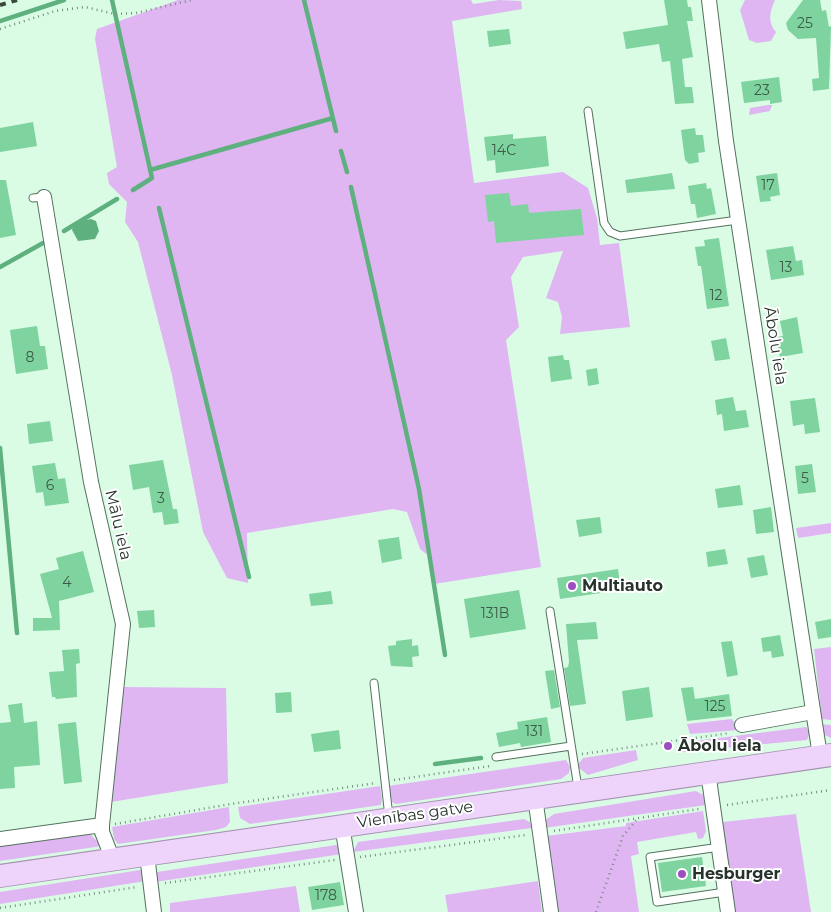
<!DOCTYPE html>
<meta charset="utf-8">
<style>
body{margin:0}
canvas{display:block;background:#dafce5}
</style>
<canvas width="831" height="912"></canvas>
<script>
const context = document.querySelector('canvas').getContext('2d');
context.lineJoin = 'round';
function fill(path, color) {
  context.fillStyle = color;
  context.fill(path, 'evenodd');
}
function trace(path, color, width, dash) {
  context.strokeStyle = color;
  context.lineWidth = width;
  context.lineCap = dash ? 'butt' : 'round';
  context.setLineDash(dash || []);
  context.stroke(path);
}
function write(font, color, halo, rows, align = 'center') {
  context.font = font + ' Montserrat,sans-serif';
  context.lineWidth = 4;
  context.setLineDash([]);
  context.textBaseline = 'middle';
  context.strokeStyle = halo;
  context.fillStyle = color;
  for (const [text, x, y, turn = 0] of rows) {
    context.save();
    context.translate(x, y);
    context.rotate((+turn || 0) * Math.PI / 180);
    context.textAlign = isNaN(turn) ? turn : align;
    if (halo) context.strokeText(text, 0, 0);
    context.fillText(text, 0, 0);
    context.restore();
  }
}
const green = new Path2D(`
 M178 0H471L473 4 499 0 521 1 522 9 452 21 474 183 563 172 588 188 597 218 600 245 619 243 630 327 560 334 562 317 558 302 546 298 563 251 523 257 511 277 519 327 506 340 541 567 434 584 429 556 420 549 407 512 393 509 247 533 248 583 227 578 203 532 172 375 138 242 125 222 127 202 109 184 107 173 117 167 95 39 97 29Z
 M745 0H775C770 11 767 22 776 32L771 41 757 43 749 40 740 10Z
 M768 105H772L770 111 749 115 750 108Z
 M831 523V533L798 538 796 528Z
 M831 647V720L822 719 814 649Z
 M122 687 226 688 228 783 111 802Z
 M732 719 739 730 690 734 687 724Z
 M821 724 831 725V738L823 734Z
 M806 727 810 732 807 740 681 752 679 743Z
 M636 750 638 760 588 775 579 768V763L583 758Z
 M566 760 570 767 569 773 561 779 396 804 392 802 388 786Z
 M380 786 382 798 381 805 250 824 240 818 238 807Z
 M696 791 703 795 706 805 544 828V821L554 814Z
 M229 807 230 822 226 827 216 830 118 844 114 839 112 827Z
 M703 811 706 831 703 838 698 839 696 832 637 842 639 854 631 856 639 912H556L546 836 626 826V823Z
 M796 814 811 912H734L723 822Z
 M524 819 530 822 532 828 353 852 358 842Z
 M89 833 102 846 0 861V846Z
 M336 845 340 847 342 854 155 882V874L157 872Z
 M140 870 144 872 146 881 0 904V892Z
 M538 881 542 912H448L445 895Z
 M296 886 300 912H170V903Z`);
const water = new Path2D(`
 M91 219 96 221 99 231 95 239 78 241 72 230 75 222Z`);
const stream = new Path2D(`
 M112 0 152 178 133 190
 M304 0 336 131
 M0 21 64 0
 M341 151 347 172
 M150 170 333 118
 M351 187 419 489 445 655
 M159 208 249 577
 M64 231 117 199
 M0 267 43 243
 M0 448 17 633
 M435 764 481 758`);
const building = new Path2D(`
 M664 0H687L688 7H691L693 21H687L693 57 682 59 685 87H692L694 103 675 104 670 61 662 62 659 44 626 49 623 32 668 25Z
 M803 0H820L822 11 826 10 829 27 831 26 829 89 813 91 812 79 819 78 816 38 798 39 788 30 786 23Z
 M509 29 511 44 489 47 487 31Z
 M779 77 782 102 770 104V100L744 103 741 82Z
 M33 122 37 146 0 152V128Z
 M695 128 696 135H703L705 152 698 153 699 162 689 164 685 160 681 130Z
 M513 134V139L546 136 549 166 496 173 495 160 487 161 484 137Z
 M672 173 675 189 627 193 625 180Z
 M777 173 780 195 770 197 771 201 760 202 756 176Z
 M0 180H6L16 235 0 238Z
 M706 183 707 189 711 188 716 214 697 218 695 204H691L688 186Z
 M509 193 511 206 528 204 529 213 581 209 584 235 496 243 494 221 488 222 485 195Z
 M719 238 729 306 707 309 701 266H698L695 247 705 246 704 240Z
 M793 246 796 261 802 260 804 275 771 280 766 250Z
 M797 317 803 353 780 357 776 337 783 336 780 321Z
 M37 326 40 346H45L48 369 16 374 10 330Z
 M726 338 730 359 715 361 711 341Z
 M563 355 564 360H569L572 379 551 382 548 357Z
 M597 368 599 384 588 386 586 370Z
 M733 397 736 411 746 410 749 427 724 431 722 414 717 415 715 400Z
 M815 398 820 432 805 434 804 424 793 426 790 401Z
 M50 421 53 441 29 444 27 424Z
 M163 460 173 509H177L179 523 164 525 162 512 153 513 149 487 133 490 129 465Z
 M55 463 58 479 65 478 69 503 45 506 43 492 36 493 32 466Z
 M812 464 816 492 798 494 795 466Z
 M740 485 743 505 718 508 715 489Z
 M771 507 774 532 756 534 753 510Z
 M600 517 602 533 579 537 576 520Z
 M399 537 402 559 382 563 378 540Z
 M725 549 728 564 708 567 706 552Z
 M83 551 94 592 59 601 60 630 33 631V618H52L40 574 59 569 56 558Z
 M764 555 768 575 751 578 747 558Z
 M618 569 621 590 560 599 557 578Z
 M519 590 526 629 470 638 464 599Z
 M331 591 333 604 311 606 309 594Z
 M154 610 155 627 139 628 137 611Z
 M831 619V637L818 639 815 622Z
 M596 622 598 639 577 640 586 704 570 706 564 668 568 667 569 662 566 624Z
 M780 635 784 656 772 658 771 651 763 652 761 638Z
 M412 639V646L418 645 419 656 412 657 413 667 391 666 388 646 396 645V641Z
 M732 641 738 675 727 677 721 642Z
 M79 649 80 663 76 664 77 697 56 699 55 697H52L49 672 64 671 62 650Z
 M554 670 560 707 551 709 545 671Z
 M649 687 653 717 626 721 622 691Z
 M693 687 695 699 729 694 732 716 687 721 681 688Z
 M291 692 292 712 276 713 275 693Z
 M22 703 24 723 37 721 40 765 14 767 15 788 0 789V723L11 722 8 705Z
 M547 717 551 742 521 747 520 743 499 747 496 733 518 729 517 722Z
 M76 722 82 782 64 784 58 724Z
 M339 730 341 749 314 752 311 734Z
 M702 857 706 886 662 892 658 863Z
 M340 882 344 905 312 910 308 887Z`);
const path = new Path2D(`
 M0 29 55 11 85 7 115 14 136 13 192 0
 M582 754 730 733
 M394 780 490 766
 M727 805 831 790
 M115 824 231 804 376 783
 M554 831 699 809
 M360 857 526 835
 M165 883 335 860
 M0 908 137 887
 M596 912 623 836 638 818`);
const service = new Path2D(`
 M588 111 604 223 610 232 620 236 738 220
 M33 198 44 197
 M550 611 578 788
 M374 683 389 817
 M496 757 571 746
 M720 847 650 857 657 902 725 892`);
const minor = new Path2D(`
 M709 0 726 141 820 756
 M44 197 91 482 123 624 102 825V832L113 860
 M742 725 813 712
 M708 772 728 912
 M535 797 551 912
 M342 825 356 912
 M0 839 102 825
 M147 855 154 912`);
const trunk = new Path2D(`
 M0 876 831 755`);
const rail = new Path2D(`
 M0 5 17 0`);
const markers = [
 [572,586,5,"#9d4ebf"],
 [668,746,5,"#9d4ebf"],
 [682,874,5,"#9d4ebf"]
];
const numberNames = [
 ["25",805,24],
 ["23",762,91],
 ["14C",504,151],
 ["17",768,186],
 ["13",786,268],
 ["12",716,296],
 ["8",30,358],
 ["5",805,479],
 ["6",50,486],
 ["3",161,499],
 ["4",67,583],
 ["131B",495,614],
 ["125",715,707],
 ["131",534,732],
 ["178",326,896]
];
const streetNames = [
 ["Ābolu iela",775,346,81],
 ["Mālu iela",118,525,77],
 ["Vienības gatve",415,815,-8]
];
const poiNames = [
 ["Multiauto",582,586],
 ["Ābolu iela",678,746],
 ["Hesburger",692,874]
];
fill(green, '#dfb6f2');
fill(water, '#5eb17f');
trace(stream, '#5eb17f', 4.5);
fill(building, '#7fd39f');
trace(service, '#54725e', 9);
trace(minor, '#54725e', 16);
trace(trunk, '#a594b2', 24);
trace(path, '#778e7f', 2.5, [1, 4]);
trace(service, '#fff', 7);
trace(minor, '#fff', 14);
trace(trunk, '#eed4fb', 22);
trace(rail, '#38483e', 4, [6, 6]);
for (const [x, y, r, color] of markers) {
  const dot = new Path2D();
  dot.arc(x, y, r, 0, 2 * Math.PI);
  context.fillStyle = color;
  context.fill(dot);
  trace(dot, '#fff', 2);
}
write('14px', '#3c5b48', null, numberNames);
write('16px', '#26332b', '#fff', streetNames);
write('bold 16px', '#26332b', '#fff', poiNames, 'left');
</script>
